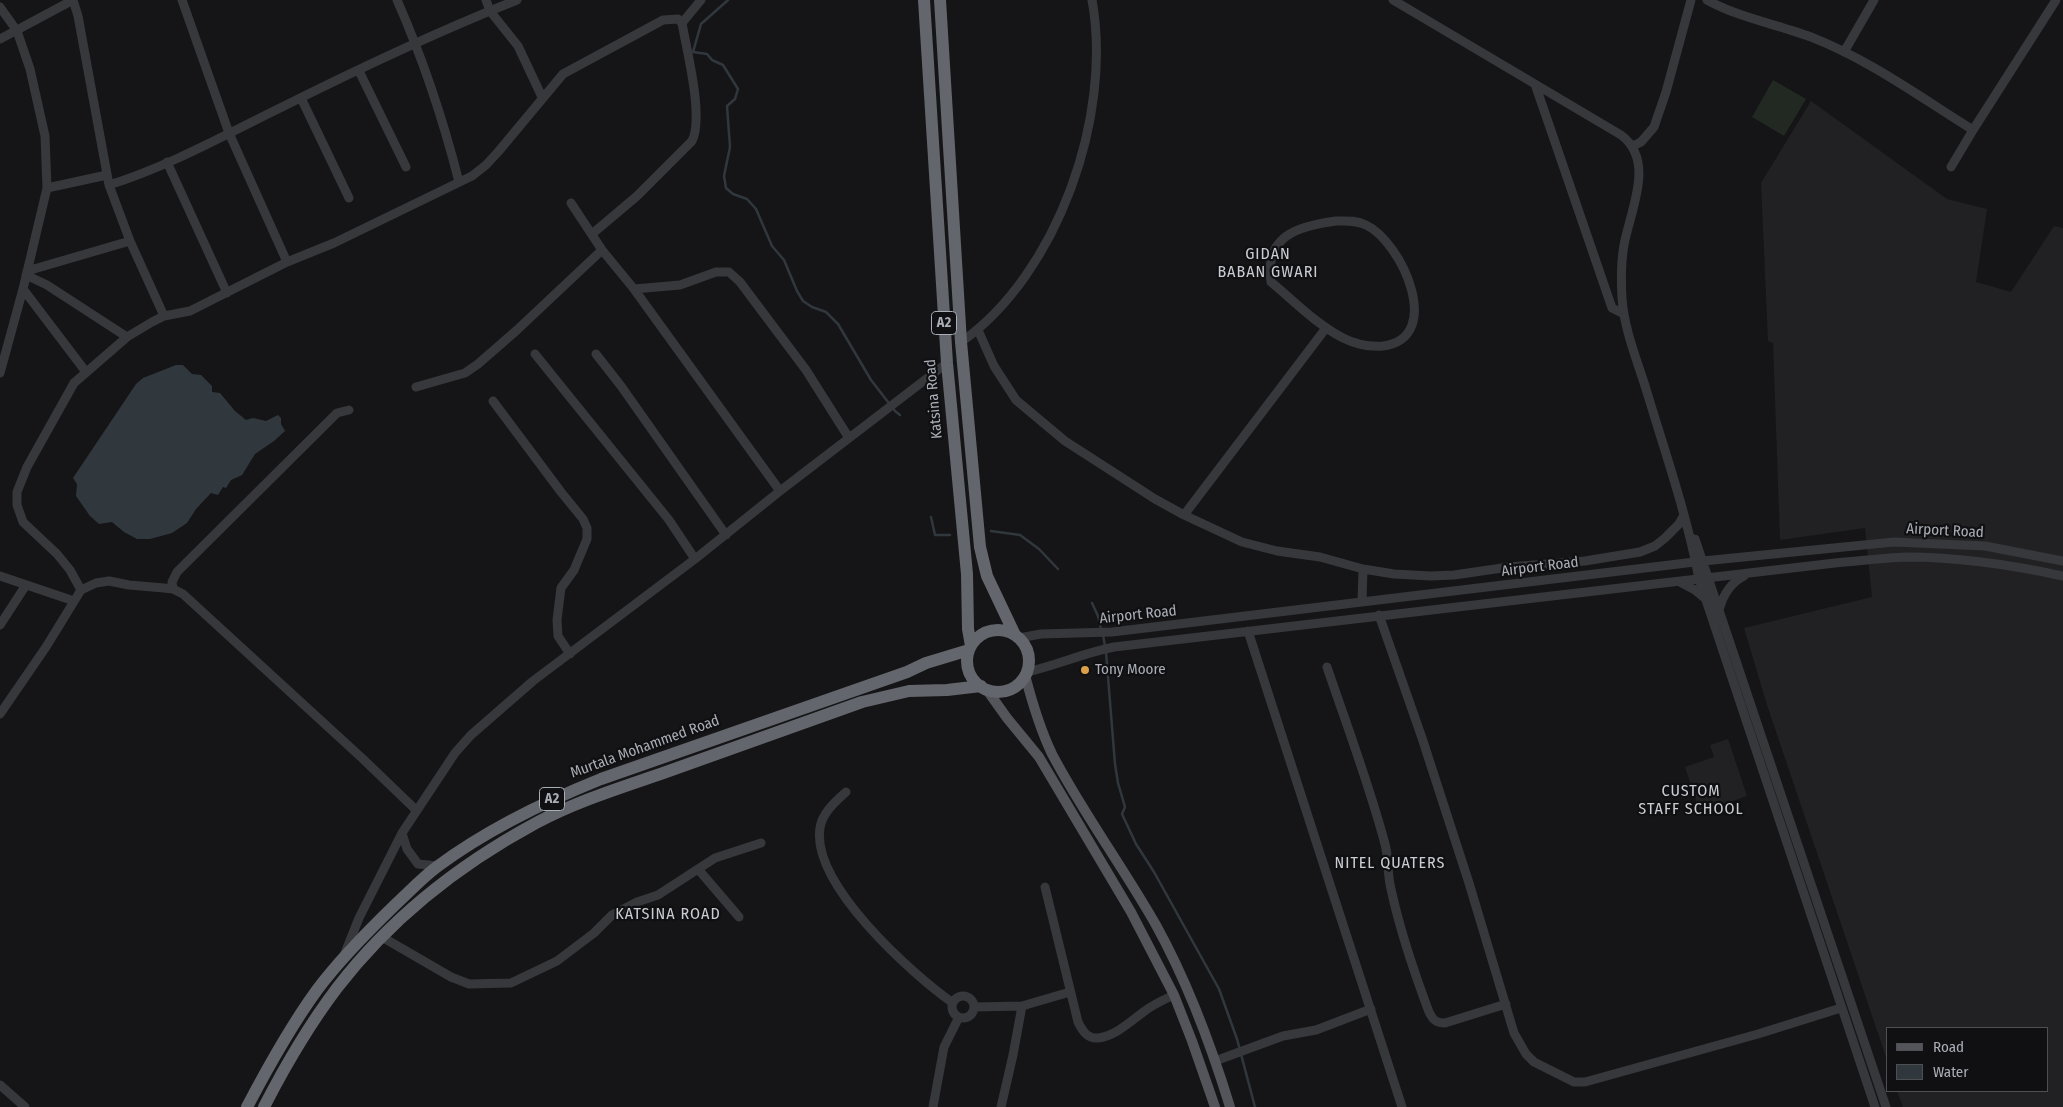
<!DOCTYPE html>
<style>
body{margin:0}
#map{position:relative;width:2063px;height:1107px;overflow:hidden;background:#151517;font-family:"Fira Sans Condensed",sans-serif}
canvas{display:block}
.legend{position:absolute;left:1886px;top:1027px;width:162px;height:65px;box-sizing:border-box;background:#101012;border:1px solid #4d4f53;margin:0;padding:6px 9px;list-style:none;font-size:15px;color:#a9adb5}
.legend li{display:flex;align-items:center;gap:10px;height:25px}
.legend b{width:25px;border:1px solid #4d4f53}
</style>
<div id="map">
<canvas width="2063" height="1107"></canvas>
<ul class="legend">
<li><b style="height:6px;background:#53555a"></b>Road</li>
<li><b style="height:14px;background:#30383e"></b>Water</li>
</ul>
</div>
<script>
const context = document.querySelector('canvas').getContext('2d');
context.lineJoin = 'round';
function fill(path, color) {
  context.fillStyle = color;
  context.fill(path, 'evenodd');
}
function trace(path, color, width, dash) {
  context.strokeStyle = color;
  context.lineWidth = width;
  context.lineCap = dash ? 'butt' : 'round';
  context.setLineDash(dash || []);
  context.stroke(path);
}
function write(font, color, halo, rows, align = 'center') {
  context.font = font + ' "Fira Sans Condensed",sans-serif';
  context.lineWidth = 4.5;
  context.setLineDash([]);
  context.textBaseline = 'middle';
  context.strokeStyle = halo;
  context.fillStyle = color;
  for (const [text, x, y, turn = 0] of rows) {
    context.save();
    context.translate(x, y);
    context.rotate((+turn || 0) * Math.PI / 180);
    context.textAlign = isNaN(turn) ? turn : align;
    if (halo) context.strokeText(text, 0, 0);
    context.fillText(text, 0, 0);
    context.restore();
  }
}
const built = new Path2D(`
 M1811 101 1947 199 1987 209 1976 282 2011 292 2054 226 2063 228V1107H1903L1897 1091H2047V1028H1887V1060L1767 705 1744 628 1872 597 1865 528 1780 540 1773 343 1768 341 1761 183Z
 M1728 739 1747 796 1700 812 1685 767 1714 757 1710 745Z`);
const green = new Path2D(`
 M1773 80 1806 99 1784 136 1752 117Z`);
const water = new Path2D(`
 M176 365H183L192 374 201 375 212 386V392L220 393 235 411 246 420 253 418 266 421 278 415 281 418V424L285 431 274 441 255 454 242 475 231 480 226 488 223 487 218 495 211 493 196 509 187 523 172 533 150 539H137L124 532 112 522 99 524 90 516 76 496 77 484 73 478 136 384 143 378Z`);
const stream = new Path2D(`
 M728 0 701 24 693 52 707 54 712 60 723 65 738 89 735 99 727 106 730 147 724 176 726 188 733 194 747 199 756 209 772 246 784 260 797 291 803 301 812 307 826 312 838 324 871 380 895 411 900 415
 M931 517 935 535H950
 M991 531 1020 535 1039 549 1058 569
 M1092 603 1098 616 1101 629
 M1103 635 1105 646
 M1106 652 1115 764 1118 783 1125 807 1122 814 1136 844 1154 872 1219 989 1237 1039 1255 1107`);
const minor = new Path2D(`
 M182 0 229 133 287 262
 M397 0C423 59 443 119 459 182
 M486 0 490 11 518 46 542 97
 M1393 0 1621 135C1656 161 1630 211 1624 245 1621 262 1621 281 1622 298 1624 329 1637 360 1646 389 1665 452 1687 515 1699 579L1875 1107
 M1707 0C1737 17 1779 25 1811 37 1870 60 1920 97 1973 130
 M0 7 17 31 30 69 45 136 47 188 23 289 0 373
 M682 23 701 0
 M0 39 73 0 78 16 109 185 130 241 164 316
 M1844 52 1874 0
 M359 71 406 167
 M1535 84 1612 308 1624 314
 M301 98 349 198
 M1633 146 1641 142 1654 127 1666 92 1691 0
 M167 162 227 293
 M1951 167 1973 130 2056 0
 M109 185C167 167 223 136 278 109 356 70 436 32 517 0
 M47 188 107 175
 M571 203 602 250 634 289 780 491
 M1336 221C1346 221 1356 220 1366 225 1402 242 1445 338 1383 346 1369 347 1355 344 1343 338 1316 324 1294 301 1271 282 1264 235 1299 226 1336 221Z
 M27 271 130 241
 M26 275 47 285 127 337
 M23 289 86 372
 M634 289 680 285 716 272H729L740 282 806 370 849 438
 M978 330 994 366 1016 400 1065 441 1155 499 1184 515 1242 542 1277 551 1320 557 1363 569 1394 574 1431 576 1454 575 1509 567 1585 561 1640 552 1655 546 1665 538 1679 524 1684 515
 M961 342C1058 274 1113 115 1092 0
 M535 354 669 520 695 559
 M596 354 621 386 726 535
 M416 387 465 373 478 364 517 330 602 250
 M493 401 561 492 583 519 587 528V539L574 570 561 588 557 620 558 636 570 654
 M1184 515 1326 328
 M1695 539 1886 1107
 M0 576 74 601
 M1680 582 1695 590 1707 600
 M173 589 172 582 177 572 337 413 349 410
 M81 590 70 570 57 554 23 522 17 505V492L27 467 74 383 127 337 152 322 164 316 190 311 287 262 334 243 472 176 486 165 498 152 563 74 663 20 678 19 682 23C687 52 704 117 692 141L637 196 592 234
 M1362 602 1363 569
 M1719 610C1723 595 1730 583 1744 576
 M1379 615 1422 738 1469 883 1514 1033 1526 1054 1534 1062 1574 1082H1585L1758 1034 1841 1008
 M0 625 26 585
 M1248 631 1402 1107
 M1019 638 1041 634 1112 632 1703 561 1894 542 1985 546 2063 561
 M1327 667C1347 726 1369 784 1385 844 1389 859 1387 874 1391 889 1400 931 1414 972 1429 1012 1433 1020 1436 1023 1445 1023L1506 1004
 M1027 672C1057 665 1084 653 1114 647L1835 563C1859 561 1883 558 1907 557 1960 557 2012 565 2063 576
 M0 714 46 647 81 590 96 583 109 581 129 585 164 588 173 589 183 594 363 759 416 810
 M846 792C835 802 822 813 820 828 811 884 912 974 953 1003
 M402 833 407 849 418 864 438 866
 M698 869 739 917
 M1045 887 1078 1022C1082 1030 1087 1039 1098 1038 1117 1036 1134 1018 1149 1008 1157 1003 1165 999 1174 995
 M382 937 451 977 469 984 511 983 557 961 594 933 612 915 637 902 658 895 715 858 761 843
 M345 953 359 918 402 833 455 753 471 735 533 681 695 559 780 491 947 363
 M952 1007a11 11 0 1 1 22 0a11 11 0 1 1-22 0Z
 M974 1007 1022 1006 1070 992
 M1215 1061 1283 1036 1316 1030 1371 1009
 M0 1085 25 1107
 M933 1107 944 1047 959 1017
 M1001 1107 1013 1055 1022 1006`);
const major = new Path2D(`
 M1025 675C1032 702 1040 729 1052 754 1083 813 1123 867 1156 925 1188 983 1211 1045 1230 1107
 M987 690 1007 718 1039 757 1131 912 1174 995 1192 1041 1215 1107`);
const highway = new Path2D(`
 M924 0 947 363 967 574 968 629 971 646
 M940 0 961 342 980 547 987 576 1015 635
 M967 661a31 31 0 1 1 62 0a31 31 0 1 1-62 0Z
 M247 1107C268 1067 290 1027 317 990 340 959 368 931 396 904 410 891 423 877 438 866 488 829 544 802 601 779L907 672 926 663 969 650
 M264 1107C285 1066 309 1025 337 988 390 919 460 864 536 823 577 801 623 787 666 772 732 748 797 725 862 702L909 691 947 690 981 686`);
const markers = [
 [1085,670,5,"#dca148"]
];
const shields = [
 [944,323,25],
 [552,799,25]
];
const shieldNames = [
 ["A2",944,323],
 ["A2",552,799]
];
const streetNames = [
 ["Katsina Road",934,399,-95],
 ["Airport Road",1945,531,3],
 ["Airport Road",1540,567,-7],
 ["Airport Road",1138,615,-6],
 ["Murtala Mohammed Road",645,747,-20]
];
const poiNames = [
 ["Tony Moore",1095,670]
];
const neighbourhoodNames = [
 ["GIDAN",1268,255],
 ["BABAN GWARI",1268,273],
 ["CUSTOM",1691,792],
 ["STAFF SCHOOL",1691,810],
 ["NITEL QUATERS",1390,864],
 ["KATSINA ROAD",668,915]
];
fill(built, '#212124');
fill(green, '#222822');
fill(water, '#30383e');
trace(stream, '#30383e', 2.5);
trace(minor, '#37383b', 9);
trace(major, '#53555a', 10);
trace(highway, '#63666c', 12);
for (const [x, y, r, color] of markers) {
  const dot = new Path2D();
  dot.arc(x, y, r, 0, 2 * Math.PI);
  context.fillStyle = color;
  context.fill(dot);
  trace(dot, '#101012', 2);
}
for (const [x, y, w] of shields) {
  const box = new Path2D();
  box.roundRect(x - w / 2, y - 11.5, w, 23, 4);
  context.fillStyle = '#101012';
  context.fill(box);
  trace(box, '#a9adb5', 1);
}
write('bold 14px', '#a9adb5', null, shieldNames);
write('15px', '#a9adb5', '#101012', streetNames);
write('15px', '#a9adb5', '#101012', poiNames, 'left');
context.letterSpacing = '1px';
write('16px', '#c9ccd2', '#101012', neighbourhoodNames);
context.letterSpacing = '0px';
</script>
